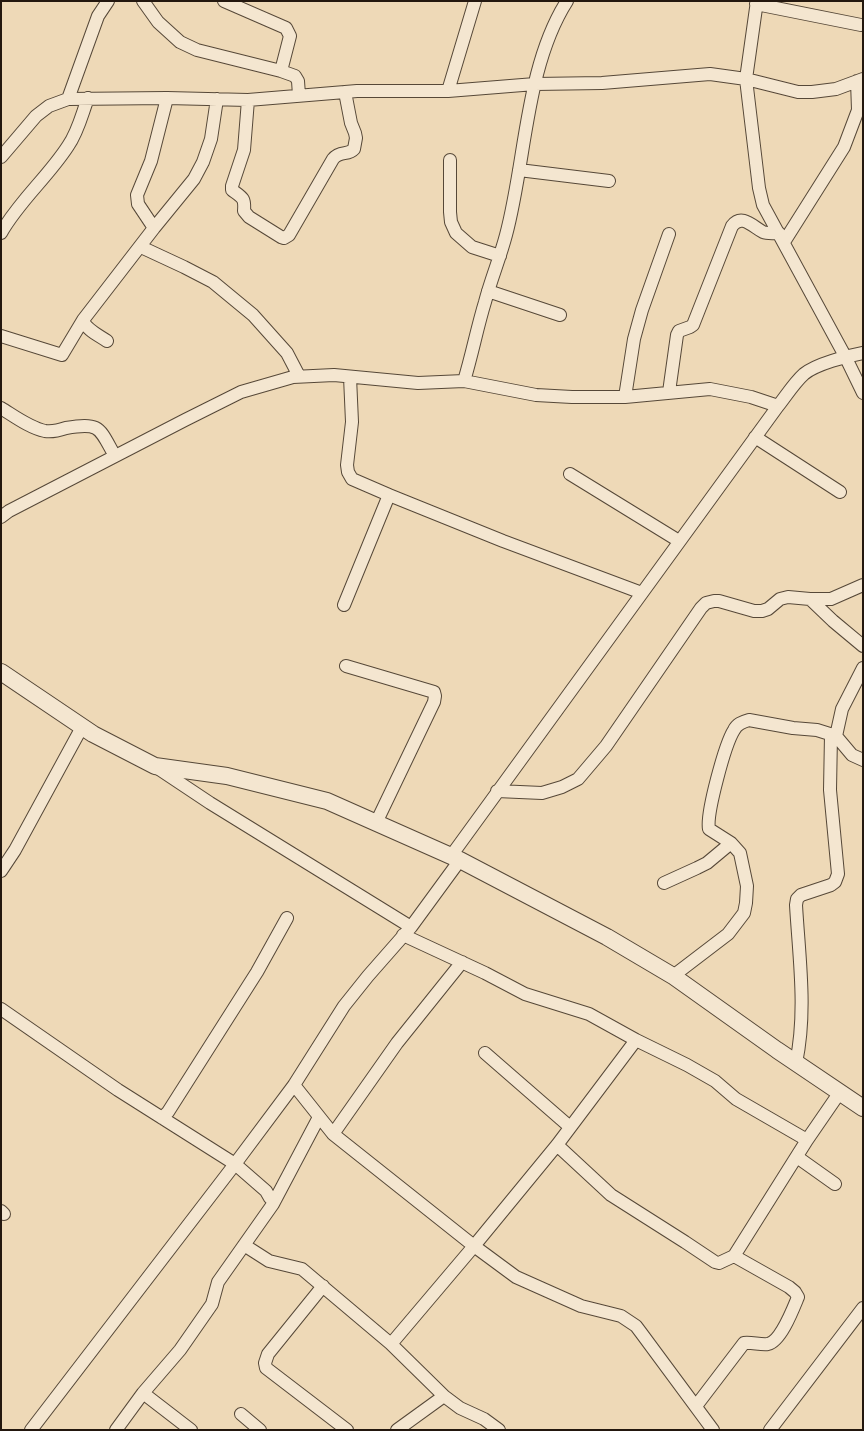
<!DOCTYPE html>
<style>
body{margin:0}
#map{position:relative;width:864px;height:1431px;overflow:hidden;background:#eed9b7;font-family:"IM FELL English",serif}
canvas{display:block}
.frame{position:absolute;inset:0;border:2px solid #23170e;pointer-events:none}
</style>
<div id="map">
<canvas width="864" height="1431"></canvas>
<div class="frame"></div>
</div>
<script>
const context = document.querySelector('canvas').getContext('2d');
context.lineJoin = 'round';
function trace(path, color, width, dash) {
  context.strokeStyle = color;
  context.lineWidth = width;
  context.lineCap = dash ? 'butt' : 'round';
  context.setLineDash(dash || []);
  context.stroke(path);
}
const minor = new Path2D(`
 M143 1 158 22 180 42 197 50 281 71 295 76 298 81 299 95
 M224 1 286 28 290 36 281 71
 M757 1 746 79 759 188 763 205 845 356 863 393
 M756 4 861 25
 M448 91 475 1
 M68 99 98 16 108 1
 M248 100 244 150 232 186V190C243 198 245 198 244 211L249 217 281 237 284 238 289 235 333 159C340 150 348 156 354 149L356 138 355 133 351 123 345 92
 M1 157 36 116 49 106 68 99 167 98 248 100 357 91H448L535 84 602 83 710 74 746 79 798 92H812L836 89 863 79
 M450 160V212L451 222 456 233 472 247 500 256
 M519 170 609 181
 M154 228 138 204 137 195 151 161 167 98
 M1 233C19 201 48 177 68 146 78 132 82 114 88 98
 M784 242 844 147 858 110 857 81
 M141 247 184 267 213 282 253 315 287 353 299 376
 M488 291 560 315
 M1 336 62 355 83 320
 M107 341C100 336 85 329 83 320L154 228 194 179 203 162 211 139 217 99
 M350 377 352 422 347 465 348 472 352 479 389 495
 M464 381C472 355 477 328 485 302 491 279 500 258 506 235 526 161 525 67 567 1
 M669 392 677 335 679 331 690 327 693 325 732 226C742 213 753 227 763 232 768 234 774 233 779 233
 M625 397 634 339 642 310 669 234
 M1 408C14 416 30 428 45 431 52 432 60 430 66 428 101 422 99 428 115 456
 M755 437 840 492
 M570 474 679 541
 M1 517 9 511 185 420 241 392 293 377 334 375 418 383 464 381 536 395 572 397H625L710 389 751 397 778 406
 M810 599 833 621 863 646
 M344 605 389 495 503 541 642 593
 M346 666 434 692 435 696 434 702 376 823
 M836 736 842 709 863 668
 M156 767 210 803 411 927
 M497 791 542 793 562 787 578 779 606 746 701 608 706 603 714 601H719L754 611H762L768 609 780 599 788 597 810 599H831L863 585
 M451 856 778 406C786 396 794 383 804 374 816 364 847 356 863 353
 M1 871 15 850 82 727
 M664 883 697 868 707 863 731 843
 M403 935 485 973 525 994 589 1014 636 1040 687 1065 715 1081 736 1099 807 1140
 M673 976 728 934 744 913 746 903 747 886 740 853 731 843 709 829C706 814 725 744 734 730 737 724 742 722 749 720L793 728 817 730 836 736 852 755 863 760
 M1 1009 118 1090 235 1164 266 1191 270 1198
 M485 1053 570 1127
 M796 1063C807 1011 799 957 796 905L797 899 801 895 831 885 835 882 838 874 830 790 831 735
 M294 1085 333 1134 474 1246 557 1145 636 1040
 M162 1118 168 1112 257 972 287 918
 M333 1134 397 1043 462 962
 M557 1145 611 1195 685 1242 715 1262 719 1263 734 1256 807 1140 840 1092
 M797 1157 835 1184
 M1 1211 4 1214
 M244 1245 269 1261 302 1269 391 1344
 M323 1286 268 1354 265 1363 266 1368 347 1430
 M143 1393 191 1430
 M444 1396 391 1344 474 1246 516 1277 581 1306 621 1316 636 1326 642 1334 713 1430
 M696 1406 744 1343C751 1342 761 1345 768 1344 781 1341 793 1309 798 1297L795 1292 789 1287 734 1256
 M241 1414 260 1430
 M31 1430 235 1164 294 1085 344 1006 368 976 411 927 460 860
 M116 1430 143 1393 180 1350 212 1304 218 1282 273 1204 319 1117
 M397 1430 444 1396 460 1408 484 1419 499 1430
 M770 1430 863 1308`);
const tertiary = new Path2D(`
 M1 672 93 734 155 766 227 776 327 801 460 860 607 937 673 976 777 1050 863 1108`);
trace(minor, '#564838', 14);
trace(tertiary, '#564838', 18);
trace(minor, '#f4e6d0', 12);
trace(tertiary, '#f4e6d0', 16);
</script>
